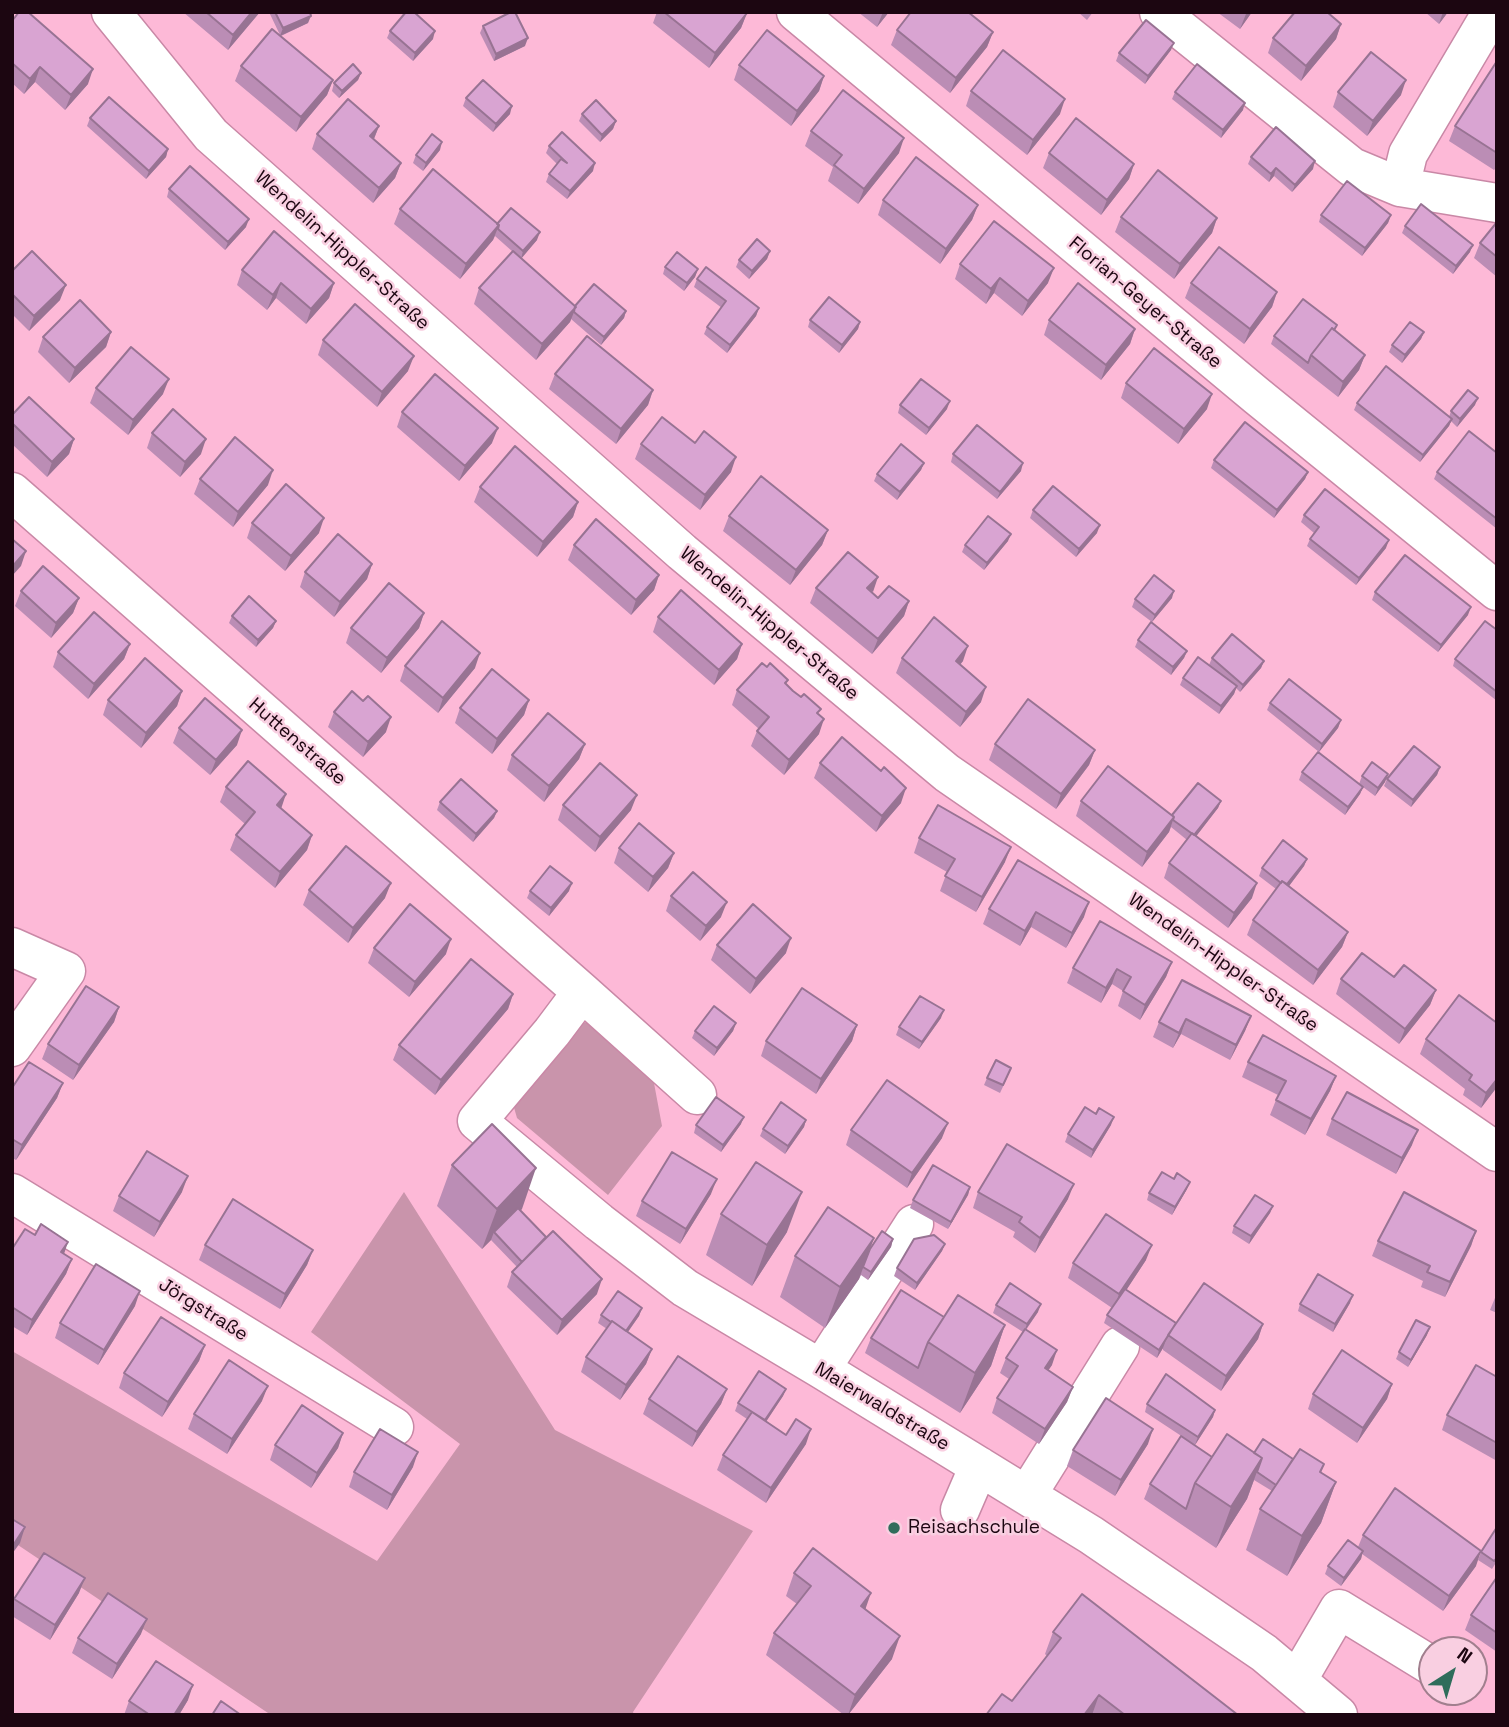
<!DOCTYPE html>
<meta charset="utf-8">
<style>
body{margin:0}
#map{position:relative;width:1509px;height:1727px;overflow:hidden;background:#fdb9d7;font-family:"Space Grotesk",sans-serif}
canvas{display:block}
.frame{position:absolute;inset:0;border:14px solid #1c0611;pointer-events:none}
.north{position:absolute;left:1418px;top:1636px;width:70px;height:70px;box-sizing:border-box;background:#f9cfe1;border:2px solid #a17f8e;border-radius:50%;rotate:37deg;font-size:19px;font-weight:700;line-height:28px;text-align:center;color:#1c0611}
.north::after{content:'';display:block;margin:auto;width:24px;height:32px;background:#2f6d5b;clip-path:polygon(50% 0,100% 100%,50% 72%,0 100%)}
</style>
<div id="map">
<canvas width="1509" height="1727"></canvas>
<div class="frame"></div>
<div class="north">N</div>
</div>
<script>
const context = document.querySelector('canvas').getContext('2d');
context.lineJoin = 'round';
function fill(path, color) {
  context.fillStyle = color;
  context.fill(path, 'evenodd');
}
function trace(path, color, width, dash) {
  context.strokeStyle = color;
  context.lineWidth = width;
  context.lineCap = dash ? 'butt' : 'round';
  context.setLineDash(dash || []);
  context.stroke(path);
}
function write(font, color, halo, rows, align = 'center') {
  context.font = font + ' "Space Grotesk",sans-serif';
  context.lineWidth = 5;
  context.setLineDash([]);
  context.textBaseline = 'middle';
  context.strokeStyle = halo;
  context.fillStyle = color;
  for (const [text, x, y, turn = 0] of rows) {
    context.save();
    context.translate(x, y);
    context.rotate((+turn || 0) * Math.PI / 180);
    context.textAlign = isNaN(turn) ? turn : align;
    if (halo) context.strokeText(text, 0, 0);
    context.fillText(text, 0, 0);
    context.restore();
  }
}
const green = new Path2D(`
 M579 1022 605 1025 651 1067 662 1126 608 1195 517 1118 513 1104Z
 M404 1192 555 1430 753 1531 633 1712 634 1715H271L12 1541V1351L377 1561 460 1444 311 1332Z`);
const minor = new Path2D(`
 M111 12 211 135 682 552 947 773 1497 1152
 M796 12 1257 396 1497 591
 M1159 12 1352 167 1400 187 1497 203
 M1400 187 1408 154 1492 12
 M12 492 582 992 697 1095
 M12 947 66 971 12 1047
 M582 992 552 1032 477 1121 599 1222 685 1288 821 1369 1091 1535 1264 1653 1338 1715
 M12 1193 394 1427
 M821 1369 914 1224
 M1027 1495 1120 1346
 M960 1510 979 1466
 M1298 1679 1339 1609 1432 1666`);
const wall = new Path2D(`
 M183 12H260L228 50Z
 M269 12H310L308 23 281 36 333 80 327 95 296 132 235 81 241 66 280 35Z
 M657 12H746L747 13 741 28 709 68 653 23Z
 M858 12H889L877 27Z
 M1078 12H1093L1087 20Z
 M1217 12H1252L1240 29Z
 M1425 12H1448L1439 24Z
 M12 21 88 84 65 110 35 82 24 94 12 83Z
 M1341 24 1336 39 1301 81 1268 53 1273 38Z
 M483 26 525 46 494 61 480 33Z
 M897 30 993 32 987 47 950 93 891 45Z
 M390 31 433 39 413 61 387 38Z
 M1171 50 1145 84 1116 61 1119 53Z
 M1497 61V167L1494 170 1449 141 1455 126Z
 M739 65 824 76 819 91 791 126 734 80Z
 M361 73 358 80 339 98 332 91 334 83Z
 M971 91 1060 114 1027 155 966 106Z
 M1175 92 1243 110 1221 138 1172 99Z
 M1338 92 1401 95 1367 136 1333 107Z
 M466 98 510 114 493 132 463 106Z
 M582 114 616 121 613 129 600 142 579 121Z
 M90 118 168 149 166 157 146 179 87 126Z
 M379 126 374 139 401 163 395 178 373 203 312 149 317 134Z
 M811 131 899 153 858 204 828 181 833 167 805 146Z
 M549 146 593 171 567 199 546 182 549 174 557 164 546 153Z
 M440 150 423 171 413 163 416 155Z
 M1049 153 1134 164 1129 179 1101 215 1043 168Z
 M1251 157 1313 169 1292 192 1274 176 1269 182 1248 164Z
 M169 189 246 227 225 250 167 197Z
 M883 200 978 205 972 220 940 264 878 215Z
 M400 209 497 224 537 240 521 258 575 306 626 311 624 318 601 345 571 319 570 322 536 360 474 304 479 288 513 252 495 236 493 240 460 279 394 224Z
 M1321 215H1391L1388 223 1362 256 1319 222Z
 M1121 217 1217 218 1212 233 1174 279 1115 232Z
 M1497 222V277L1474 258 1480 243Z
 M1405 226 1470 252 1453 274 1402 233Z
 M770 251 767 259 749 279 736 267 739 260Z
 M960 264 1048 283 1022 316 994 293 986 304 955 279Z
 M665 267 698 269 695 277 684 291 663 274Z
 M242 270 334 283 329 298 306 324 276 298 267 310 237 285Z
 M12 271 60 300 29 331 12 314Z
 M697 279 759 308 756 316 727 353 704 334 707 327 722 308 694 287Z
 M1191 283 1277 292 1272 307 1244 344 1185 298Z
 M810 320 860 322 858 329 839 353 808 327Z
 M1049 320 1135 329 1130 344 1101 380 1044 335Z
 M1337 325 1335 331 1365 355 1359 370 1338 397 1271 344 1274 336Z
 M111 332 106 347 69 383 38 352 43 337Z
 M1424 332 1421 339 1402 363 1389 352 1392 345Z
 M323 340 408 371 377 407 318 355Z
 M555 374 653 390 648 405 616 444 549 389Z
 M1126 383 1207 409 1178 444 1121 398Z
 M96 388 163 394 128 435 90 403Z
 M1357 403 1449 417 1451 411 1475 405 1457 427 1451 421 1449 426 1420 462 1354 410Z
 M900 405 947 409 926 435 898 413Z
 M402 412 492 443 459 481 397 427Z
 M12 415 74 439 69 454 47 477 12 444Z
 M152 433 201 454 180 477 147 448Z
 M641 444 731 472 700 510 635 459Z
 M1497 453V529L1434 479 1437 472Z
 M953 454 1021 471 997 499 951 462Z
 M1214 460 1308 472 1305 479 1274 518 1211 468Z
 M924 463 921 470 897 500 874 481 877 474Z
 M200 479 268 485 233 527 194 494Z
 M480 487 578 502 573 517 537 557 474 502Z
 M1033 510 1097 533 1076 557 1030 518Z
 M1304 515 1386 548 1356 585 1307 546 1310 539 1314 533 1301 522Z
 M729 516 828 530 822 545 790 585 723 531Z
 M252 523 319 533 285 571 247 538Z
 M1008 541 984 570 962 552 965 545Z
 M574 545 659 575 654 590 631 615 568 560Z
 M372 564 367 579 334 617 300 587 305 572Z
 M816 588 872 593 878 598 909 601 904 616 872 654 810 603Z
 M21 591 79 598 73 613 51 638 15 606Z
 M1375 592 1468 615 1438 652 1372 600Z
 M1172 598 1152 622 1132 607 1135 599Z
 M424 613 419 628 381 673 346 643 351 628Z
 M232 616 276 621 273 628 256 647 229 623Z
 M658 617 742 644 737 659 714 685 653 632Z
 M1497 630V701L1453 666 1455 659Z
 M1138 640 1187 651 1184 658 1171 675 1135 647Z
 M130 644 124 659 88 699 53 667 58 652Z
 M902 658 963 661 960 665 981 702 960 727 896 673Z
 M1212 658 1264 661 1261 668 1240 692 1236 688 1234 694 1219 714 1180 685 1183 678 1209 665Z
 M405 666 475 668 438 713 400 681Z
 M788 680 786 685 819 715V734L784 775 751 746 757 731 759 729 732 705 737 690Z
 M182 691 177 706 141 748 103 715 108 700Z
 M529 700 524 715 492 754 455 723 460 708Z
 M1270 703 1341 720 1338 728 1319 752 1267 710Z
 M334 712 386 732 363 757 328 727Z
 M179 728 237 745 210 775 173 743Z
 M585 744 579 759 544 802 507 770 512 755Z
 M995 744 1095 750 1089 765 1056 809 989 760Z
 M820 763 901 803 876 832 814 778Z
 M1440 767 1437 775 1411 807 1384 786 1387 779Z
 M1302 772 1359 784 1362 776 1388 774 1385 782 1375 796 1363 787 1360 794 1345 815 1299 780Z
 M226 787 281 808 312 835 307 850 275 888 230 850 236 835 245 824 220 802Z
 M1081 801 1172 815 1221 801 1218 808 1196 836 1252 898 1228 928 1164 878 1169 863 1187 840 1171 827 1169 832 1142 867 1076 816Z
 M440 802 497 811 494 818 473 842 437 810Z
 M563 805 631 810 595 852 558 820Z
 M919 838 1005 862 976 912 940 891 947 872 914 853Z
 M619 848 674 853 668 868 648 892 614 863Z
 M1307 859 1304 866 1289 886 1348 932 1342 947 1313 985 1247 935 1253 920 1276 889 1259 876 1262 868Z
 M1018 860 1084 917 1066 948 1031 927 1020 946 983 924 989 909Z
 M309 890 385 898 348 943 303 905Z
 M530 891H569L549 916 527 898Z
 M671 896 721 917 700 941 666 911Z
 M717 945 786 953 750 994 711 960Z
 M374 948 446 954 409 997 368 963Z
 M1172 962 1166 977 1140 1020 1118 1006 1123 991 1112 984 1101 1003 1067 983 1073 968Z
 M1394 977 1436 990 1430 1005 1399 1044 1336 994 1341 979Z
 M1182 980 1251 1016 1245 1031 1230 1060 1181 1034 1173 1048 1153 1037 1159 1022Z
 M513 994 508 1009 435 1095 393 1060 399 1045Z
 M119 1007 114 1022 73 1080 42 1059 48 1044Z
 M941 1018 919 1049 896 1035 899 1027Z
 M736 1023 733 1031 714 1056 692 1038 695 1031Z
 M1497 1023V1087L1481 1108 1463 1095 1465 1089 1420 1054 1426 1039Z
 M857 1025 852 1041 816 1094 761 1056 766 1041Z
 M1248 1062 1336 1076 1330 1091 1305 1135 1270 1115 1278 1095 1242 1077Z
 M1008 1076 1000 1093 984 1085 987 1078Z
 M63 1083 57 1098 16 1160 12 1158V1088Z
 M1096 1114 1111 1125 1091 1158 1065 1142 1068 1134Z
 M1332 1119 1412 1145 1396 1174 1326 1135Z
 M806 1120 804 1127 785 1154 760 1136 763 1129Z
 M741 1124 721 1152 694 1133 696 1125Z
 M851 1130 942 1138 907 1188 846 1145Z
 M452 1165 522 1209 520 1210 597 1294 557 1335 507 1287 512 1272 517 1267 491 1240 482 1249 437 1206Z
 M970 1187 968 1195 948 1229 910 1208 913 1200Z
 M1187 1189 1172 1215 1147 1200 1149 1193Z
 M182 1192 154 1237 113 1211 119 1196Z
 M978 1192 1068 1199 1035 1253 1013 1237 1015 1232 973 1208Z
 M711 1194 680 1244 636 1216 642 1201Z
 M1273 1206 1270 1213 1249 1244 1232 1233 1234 1226Z
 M721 1214 787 1232 752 1286 706 1255Z
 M1476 1231 1471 1246 1445 1297 1421 1287 1423 1281 1372 1256 1378 1241Z
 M874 1238 870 1249 893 1239 891 1247 868 1280 861 1275 859 1279 825 1328 780 1297 795 1256Z
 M945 1244 942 1251 915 1290 894 1276 897 1268Z
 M205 1245 313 1250 307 1265 280 1309 199 1260Z
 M12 1249 64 1254 72 1259 66 1274 27 1335 12 1326Z
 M1146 1260 1126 1290 1176 1323 1263 1324 1258 1339 1221 1391 1163 1350V1348L1157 1358 1104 1323 1107 1315 1112 1308 1068 1278 1073 1263Z
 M1497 1293V1313L1490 1310Z
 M1350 1303 1333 1332 1298 1311 1300 1304Z
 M996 1305 1038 1312 1026 1330 1052 1365 1048 1371 1073 1387 1067 1402 1039 1444 992 1413 997 1398 1009 1379 1000 1373 1006 1358 1023 1332 993 1313Z
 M135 1306 98 1365 55 1338 60 1323Z
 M642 1308 639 1316 628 1332 652 1349 646 1364 620 1400 581 1372 586 1357 607 1329 598 1323 601 1315Z
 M944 1317 1005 1325 991 1366 960 1413 865 1353 871 1338Z
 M1427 1335 1408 1367 1396 1359 1399 1352Z
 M205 1345 199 1361 162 1417 119 1388 124 1373Z
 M1497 1377V1461L1442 1430 1447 1415Z
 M1392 1384 1387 1399 1357 1443 1308 1409 1313 1394Z
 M727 1389 721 1404 692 1447 643 1414 649 1399Z
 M786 1389 783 1396 766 1421 786 1435 806 1444 766 1503 717 1470 723 1455 747 1419 735 1411 738 1403Z
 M262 1401 227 1454 188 1429 194 1414Z
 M1147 1404 1215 1410 1213 1417 1195 1445 1145 1412Z
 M343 1433 338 1448 311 1488 270 1460 275 1445Z
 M1148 1444 1115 1496 1067 1466 1073 1450Z
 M1254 1453 1324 1464 1321 1473 1336 1482 1321 1523 1287 1576 1246 1550 1260 1509 1272 1491 1254 1480 1247 1499 1216 1548 1144 1499 1150 1484 1212 1457Z
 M413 1467 387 1510 349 1487 354 1472Z
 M1497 1527V1561L1492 1569 1478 1560 1481 1552Z
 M1363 1535 1476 1566 1443 1611 1362 1554 1361 1559 1341 1586 1325 1574 1328 1566 1358 1547Z
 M794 1573 865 1609 892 1659 848 1715H844L766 1655 774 1633 797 1604 786 1596Z
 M1497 1577V1652L1465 1630 1471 1615Z
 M79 1593 50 1640 12 1616V1605L14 1599Z
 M1053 1632 1238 1715H986L1012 1701 1047 1656 1045 1654Z
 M141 1634 112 1679 72 1653 78 1638Z
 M188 1700 179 1715H124L129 1701Z`);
const shadedWall = new Path2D(`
 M252 12H260L228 50 233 35Z
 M883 12H889L877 27Z
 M1247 12H1252L1240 29 1246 14Z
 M1443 12H1448L1439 24Z
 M747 13 741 28 709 68 715 53Z
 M311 16 308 23 280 36 283 28Z
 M1341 24 1336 39 1301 81 1306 66Z
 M435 31 433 39 413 61 415 53Z
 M993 32 987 47 950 93 956 78Z
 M528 38 525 46 494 61 496 54Z
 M1174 43 1171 50 1145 84 1148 76Z
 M40 67 35 82 24 94 30 79Z
 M93 69 88 84 65 110 71 95Z
 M361 73 358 80 339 98 342 91Z
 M824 76 819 91 791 126 797 111Z
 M333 80 327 95 296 132 301 117Z
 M1406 80 1401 95 1367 136 1373 121Z
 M1065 99 1060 114 1027 155 1033 140Z
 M1245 103 1243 110 1221 138 1223 130Z
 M512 106 510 114 493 132 496 124Z
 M616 121 613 129 600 142 602 135Z
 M379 126 373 141 370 136Z
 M904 138 899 153 858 204 864 189Z
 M442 142 440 150 423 171 426 163Z
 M168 149 166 157 146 179 149 171Z
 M1315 161 1313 169 1292 192 1295 185Z
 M401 163 395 178 373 203 379 188Z
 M595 163 593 171 567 199 570 191Z
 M1134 164 1129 179 1101 215 1107 200Z
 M1276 168 1274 176 1269 182 1271 174Z
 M978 205 972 220 940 264 946 249Z
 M1391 215 1388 223 1362 256 1365 248Z
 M1217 218 1212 233 1174 279 1180 264Z
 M249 219 246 227 225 250 228 242Z
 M499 225 493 240 460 279 466 264Z
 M540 232 537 240 521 259 523 251Z
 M1473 245 1470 252 1453 274 1456 266Z
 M770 251 767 259 749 279 752 271Z
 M1054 268 1048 283 1022 316 1028 301Z
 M698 269 695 277 684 291 687 283Z
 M1000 278 994 293 986 304 991 289Z
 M281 283 276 298 267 310 273 295Z
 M334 283 329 298 306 324 311 309Z
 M66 285 60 300 29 331 34 316Z
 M1277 292 1272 307 1244 344 1250 329Z
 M576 307 570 322 536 360 542 344Z
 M759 308 756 316 727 353 730 345Z
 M626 311 624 318 601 345 604 337Z
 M860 322 858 329 839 353 842 345Z
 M1135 329 1130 344 1101 380 1106 365Z
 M111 332 106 347 69 383 75 368Z
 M1424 332 1421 339 1402 363 1405 355Z
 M1365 355 1359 370 1338 397 1343 382Z
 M414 356 408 371 377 407 382 392Z
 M169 379 163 394 128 435 133 420Z
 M653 390 648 405 616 444 621 429Z
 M1212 394 1207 409 1178 444 1184 429Z
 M1478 398 1475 405 1457 427 1460 419Z
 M950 401 947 409 926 435 929 428Z
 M1452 419 1449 426 1420 462 1423 455Z
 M498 428 492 443 459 481 465 466Z
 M74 439 69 454 47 477 52 462Z
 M206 439 201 454 180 477 185 462Z
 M736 457 731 472 700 510 705 495Z
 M924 463 921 470 897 500 900 492Z
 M1023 463 1021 471 997 499 1000 492Z
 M273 470 268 485 233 527 238 512Z
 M1308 472 1305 479 1274 518 1277 510Z
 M578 502 573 517 537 557 543 542Z
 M324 518 319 533 285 571 291 556Z
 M1100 525 1097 533 1076 557 1079 549Z
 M828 530 822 545 790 585 796 570Z
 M1011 534 1008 541 984 570 987 563Z
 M1389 540 1386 548 1356 585 1359 578Z
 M26 551 21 566 12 576V567Z
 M372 564 367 579 334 617 340 602Z
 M659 575 654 590 631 615 636 600Z
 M878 577 873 592 867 588Z
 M1174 591 1172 598 1152 622 1155 615Z
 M79 598 73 613 51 638 56 623Z
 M909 601 904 616 872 654 878 639Z
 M1471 607 1468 615 1438 652 1441 645Z
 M424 613 419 628 381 673 387 658Z
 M276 621 273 628 256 647 258 640Z
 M130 644 124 659 88 699 94 684Z
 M742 644 737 659 714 685 719 670Z
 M968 646 963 661 950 676 956 661Z
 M1187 651 1184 658 1171 675 1173 667Z
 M480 653 475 668 438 713 443 698Z
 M1264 661 1261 668 1240 692 1243 685Z
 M1237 686 1234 694 1219 714 1221 706Z
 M986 687 981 702 960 727 966 712Z
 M182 691 177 706 141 748 146 733Z
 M529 700 524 715 492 754 497 739Z
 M391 717 386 732 363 757 368 742Z
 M824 719 819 734 784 775 789 760Z
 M1341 720 1338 728 1319 752 1322 744Z
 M242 730 237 745 210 775 216 760Z
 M585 744 579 759 544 802 549 786Z
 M1095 750 1089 765 1056 809 1061 794Z
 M1440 767 1437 775 1411 807 1413 800Z
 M1388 774 1385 782 1375 796 1378 788Z
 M1363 787 1360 794 1345 815 1348 807Z
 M906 788 901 803 876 832 882 816Z
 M286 794 281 809 277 805Z
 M637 795 631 810 595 852 600 837Z
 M1221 801 1218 808 1191 843 1194 836Z
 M497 811 494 818 473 842 476 834Z
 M1174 817 1169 832 1142 867 1147 852Z
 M312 835 307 850 275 888 280 872Z
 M1011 847 1005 862 976 912 982 897Z
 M674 853 668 868 648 892 653 877Z
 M1307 859 1304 866 1283 894 1285 886Z
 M391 883 385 898 348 943 353 928Z
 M572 883 569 891 549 916 551 908Z
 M1257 883 1252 898 1228 928 1234 913Z
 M727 902 721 917 700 941 706 926Z
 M1089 902 1084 917 1066 948 1072 933Z
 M1036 912 1031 927 1020 946 1025 931Z
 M1348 932 1342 947 1313 985 1318 970Z
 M791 938 786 953 750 994 756 979Z
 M451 939 446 954 409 997 415 982Z
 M1172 962 1166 977 1140 1020 1145 1005Z
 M1117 969 1112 984 1101 1003 1106 988Z
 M1436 990 1430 1005 1399 1044 1405 1029Z
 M513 994 508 1009 435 1095 441 1080Z
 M119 1007 114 1022 73 1080 79 1065Z
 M944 1010 941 1018 919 1049 922 1042Z
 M1251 1016 1245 1031 1230 1060 1236 1045Z
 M1186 1019 1181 1034 1173 1048 1179 1033Z
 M736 1023 733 1031 714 1056 717 1048Z
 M857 1025 852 1041 816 1094 821 1079Z
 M1336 1076 1330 1091 1305 1135 1311 1119Z
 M1497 1079V1087L1481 1108 1486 1093Z
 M63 1083 57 1098 16 1160 22 1145Z
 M744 1117 741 1124 721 1152 723 1145Z
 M1114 1117 1111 1125 1091 1158 1093 1150Z
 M806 1120 804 1127 785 1154 788 1146Z
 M948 1123 942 1138 907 1188 912 1173Z
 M1418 1130 1412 1145 1396 1174 1402 1158Z
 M536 1168 522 1209 497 1235 494 1232 491 1240 482 1249 497 1209Z
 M188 1176 182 1192 154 1237 160 1222Z
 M717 1179 711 1194 680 1244 686 1229Z
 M1190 1182 1187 1189 1172 1215 1175 1207Z
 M1074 1184 1068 1199 1035 1253 1040 1238Z
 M970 1187 968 1195 948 1229 951 1222Z
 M802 1192 787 1232 752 1286 767 1245Z
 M1273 1206 1270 1213 1249 1244 1251 1236Z
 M1476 1231 1471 1246 1445 1297 1450 1282Z
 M874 1238 859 1279 825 1328 840 1287Z
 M893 1239 891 1247 868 1280 871 1272Z
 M68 1242 63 1257 61 1252Z
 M945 1244 942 1251 915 1290 917 1283Z
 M1152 1245 1146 1260 1114 1309 1119 1294Z
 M313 1250 307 1265 280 1309 285 1294Z
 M72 1259 66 1274 27 1335 32 1320Z
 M602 1279 597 1294 557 1335 562 1320Z
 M140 1291 135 1306 98 1365 104 1350Z
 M1353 1295 1350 1303 1333 1332 1335 1324Z
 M1041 1304 1038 1312 1024 1332 1027 1324Z
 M642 1308 639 1316 622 1340 625 1332Z
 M1263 1324 1258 1339 1221 1391 1226 1376Z
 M1005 1325 991 1366 960 1413 975 1373Z
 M1430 1327 1427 1335 1408 1367 1411 1360Z
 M1166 1340 1163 1348 1157 1358 1159 1350Z
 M205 1345 199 1361 162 1417 168 1402Z
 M652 1349 646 1364 620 1400 626 1385Z
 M1057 1350 1052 1365 1039 1383 1045 1368Z
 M1392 1384 1387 1399 1357 1443 1363 1428Z
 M268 1386 262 1401 227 1454 232 1439Z
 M1073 1387 1067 1402 1039 1444 1045 1429Z
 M727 1389 721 1404 692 1447 697 1432Z
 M786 1389 783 1396 762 1428 765 1421Z
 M1215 1410 1213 1417 1195 1445 1198 1437Z
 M811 1429 806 1444 766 1503 771 1488Z
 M1153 1429 1148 1444 1115 1496 1121 1480Z
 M343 1433 338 1448 311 1488 317 1473Z
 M418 1452 413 1467 387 1510 392 1495Z
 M1262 1458 1247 1499 1216 1548 1231 1507Z
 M1336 1482 1321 1523 1287 1576 1302 1536Z
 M25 1527 20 1543 12 1554V1547Z
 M1363 1551 1361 1559 1341 1586 1344 1578Z
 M1481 1551 1476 1566 1443 1611 1449 1596Z
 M85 1578 79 1593 50 1640 55 1625Z
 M871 1593 863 1616 861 1606Z
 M147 1619 141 1634 112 1679 117 1664Z
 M900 1636 892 1659 848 1715 855 1695Z
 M193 1685 188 1700 179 1715H174Z
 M1099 1695 1092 1715H1084Z`);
const building = new Path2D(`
 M19 12H28L93 69 71 95 40 67 30 79 12 63V21Z
 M206 12H252L233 35Z
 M275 12H310L311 16 283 28Z
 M406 12H414L435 31 415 53 390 31Z
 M511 12H515L528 38 496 54 483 26Z
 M664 12H746L747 13 715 53Z
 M911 12H968L993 32 956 78 897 30Z
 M1295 12H1327L1341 24 1306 66 1273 38Z
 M1146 20 1174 43 1148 76 1119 53Z
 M272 29 333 80 301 117 241 66Z
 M767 30 824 76 797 111 739 65Z
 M1003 50 1065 99 1033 140 971 91Z
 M1371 52 1406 80 1373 121 1338 92Z
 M1497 61V153L1455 126Z
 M353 64 361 73 342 91 334 83Z
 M1197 64 1245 103 1223 130 1175 92Z
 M483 80 512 106 496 124 466 98Z
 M843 90 904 138 864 189 834 165 842 155 811 131Z
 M109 97 168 149 149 171 90 118Z
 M348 99 379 126 370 136 401 163 379 188 317 134Z
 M596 100 616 121 602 135 582 114Z
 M1076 118 1134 164 1107 200 1049 153Z
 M1276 127 1315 161 1295 185 1276 168 1271 174 1251 157Z
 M562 132 595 163 570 191 549 174 561 159 567 163 549 146Z
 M432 134 442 142 426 163 416 155Z
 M916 157 978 205 946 249 883 200Z
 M190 166 249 219 228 242 169 189Z
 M433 169 499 225 466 264 400 209Z
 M1158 170 1217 218 1180 264 1121 217Z
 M1347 181 1391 215 1365 248 1321 215Z
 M1421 204 1473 245 1456 266 1405 226Z
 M511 208 540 232 523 251 498 229 499 225 497 224Z
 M994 221 1054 268 1028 301 1000 278 991 289 960 264Z
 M1497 222V257L1480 243Z
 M274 231 334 283 311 309 281 283 273 295 242 270Z
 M757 239 770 251 752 271 739 260Z
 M1219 247 1277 292 1250 329 1191 283Z
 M32 251 66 285 34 316 12 294V271Z
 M513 251 576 307 542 344 479 288Z
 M677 252 698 269 687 283 665 267Z
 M706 267 759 308 730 345 707 327 726 301 697 279Z
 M1078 283 1135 329 1106 365 1049 320Z
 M594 284 626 311 604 337 574 312 575 306Z
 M829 297 860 322 842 345 810 320Z
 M1303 299 1337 325 1334 330 1332 328 1311 355 1308 363 1274 336Z
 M80 300 111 332 75 368 43 337Z
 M355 304 414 356 382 392 323 340Z
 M1410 322 1424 332 1405 355 1392 345Z
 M1332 328 1365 355 1343 382 1311 355Z
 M587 336 653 390 621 429 555 374Z
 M131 347 169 379 133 420 96 388Z
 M1154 348 1212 394 1184 429 1126 383Z
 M1386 366 1452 419 1423 455 1357 403Z
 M435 374 498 428 465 466 402 412Z
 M921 379 950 401 929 428 900 405Z
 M1468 390 1478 398 1460 419 1451 411Z
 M29 397 74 439 52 462 12 423V415Z
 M173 409 206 439 185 462 152 433Z
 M662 417 695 443 704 431 736 457 705 495 641 444Z
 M1245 422 1308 472 1277 510 1214 460Z
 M977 425 1023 463 1000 492 953 454Z
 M1469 431 1497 453V519L1437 472Z
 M235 437 273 470 238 512 200 479Z
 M901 444 924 463 900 492 877 474Z
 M515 446 578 502 543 542 480 487Z
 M761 476 828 530 796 570 729 516Z
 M286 484 324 518 291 556 252 523Z
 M1053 486 1100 525 1079 549 1033 510Z
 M1325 489 1389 540 1359 578 1310 539 1319 527 1304 515Z
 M988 516 1011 534 987 563 965 545Z
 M596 519 659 575 636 600 574 545Z
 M338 534 372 564 340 602 305 572Z
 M12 539 26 551 12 567Z
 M848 552 878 577 867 588 878 598 889 586 909 601 878 639 816 588Z
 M1405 555 1471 607 1441 645 1375 592Z
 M43 566 79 598 56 623 21 591Z
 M1154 575 1174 591 1155 615 1135 599Z
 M389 583 424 613 387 658 351 628Z
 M681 590 742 644 719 670 658 617Z
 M249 596 276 621 258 640 232 616Z
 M94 612 130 644 94 684 58 652Z
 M934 617 968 646 956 661 986 687 966 712 902 658Z
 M442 621 480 653 443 698 405 666Z
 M1485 621 1497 630V692L1455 659Z
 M1151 622 1187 651 1173 667 1138 640Z
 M1232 634 1264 661 1243 685 1212 658Z
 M1198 657 1237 686 1221 706 1183 678Z
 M145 658 182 691 146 733 108 700Z
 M762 663 767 667 770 663 788 680 785 683 793 691 801 697 804 694 821 709 817 713 824 719 789 760 757 731 769 717 737 690Z
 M492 669 529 700 497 739 460 708Z
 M1289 679 1341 720 1322 744 1270 703Z
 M352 691 363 701 368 696 391 717 368 742 334 712Z
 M205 698 242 730 216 760 179 728Z
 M1028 699 1095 750 1061 794 995 744Z
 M548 713 585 744 549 786 512 755Z
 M842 737 881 771 884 767 906 788 882 816 820 763Z
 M1414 746 1440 767 1413 800 1387 779Z
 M1318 752 1363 787 1348 807 1302 772Z
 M248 761 286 794 277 805 312 835 280 872 236 835 255 812 226 787Z
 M1372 762 1388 774 1378 788 1362 776Z
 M600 763 637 795 600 837 563 805Z
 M1108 766 1174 817 1147 852 1081 801Z
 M461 779 497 811 476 834 440 802Z
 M1198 783 1221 801 1194 835 1173 820 1174 817 1172 815Z
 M938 805 1011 847 982 897 945 876 955 859 919 838Z
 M639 823 674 853 653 877 619 848Z
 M1192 833 1257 883 1234 913 1169 863Z
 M1283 840 1307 859 1287 884 1282 881 1281 883 1262 868Z
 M346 846 391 883 353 928 309 890Z
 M1018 860 1089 902 1072 933 1036 912 1025 931 989 909Z
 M550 866 572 883 551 908 530 891Z
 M693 872 727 902 706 926 671 896Z
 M1282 881 1348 932 1318 970 1253 920Z
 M410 904 451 939 415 982 374 948Z
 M753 904 791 938 756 979 717 945Z
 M1100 921 1172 962 1145 1005 1123 991 1131 977 1117 969 1106 988 1073 968Z
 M1362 953 1394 977 1404 965 1436 990 1405 1029 1341 979Z
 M471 959 513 994 441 1080 399 1045Z
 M1182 980 1251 1016 1236 1045 1186 1019 1179 1033 1159 1022Z
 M86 986 119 1007 79 1065 48 1044Z
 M802 988 857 1025 821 1079 766 1041Z
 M1459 995 1497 1023V1079L1486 1093 1469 1080 1472 1075 1426 1039Z
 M920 996 944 1010 922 1042 899 1027Z
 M714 1006 736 1023 717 1048 695 1031Z
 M1263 1035 1336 1076 1311 1119 1276 1100 1286 1081 1248 1062Z
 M996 1060 1011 1068 1003 1085 987 1078Z
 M29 1062 63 1083 22 1145 12 1139V1088Z
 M887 1080 948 1123 912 1173 851 1130Z
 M1347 1092 1418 1130 1402 1158 1332 1119Z
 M716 1097 744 1117 723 1145 696 1125Z
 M781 1102 806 1120 788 1146 763 1129Z
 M1085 1107 1096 1114 1099 1108 1114 1117 1093 1150 1068 1134Z
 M492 1124 536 1168 497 1209 452 1165Z
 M1007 1144 1074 1184 1040 1238 1019 1222 1022 1217 978 1192Z
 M147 1151 188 1176 160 1222 119 1196Z
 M672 1152 717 1179 686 1229 642 1201Z
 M756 1162 802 1192 767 1245 721 1214Z
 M933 1165 970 1187 951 1222 913 1200Z
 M1162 1172 1174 1179 1177 1173 1190 1182 1175 1207 1149 1193Z
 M1404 1192 1476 1231 1450 1282 1427 1272 1430 1266 1378 1241Z
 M1255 1195 1273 1206 1251 1236 1234 1226Z
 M233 1199 313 1250 285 1294 205 1245Z
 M828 1207 874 1238 840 1287 795 1256Z
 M518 1208 546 1237 522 1262 494 1232Z
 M1106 1214 1152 1245 1119 1294 1073 1263Z
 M41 1224 68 1242 61 1252 72 1259 32 1320 12 1307V1249L25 1229 35 1235Z
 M553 1231 602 1279 562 1320 512 1272Z
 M882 1231 893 1239 871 1272 863 1267 870 1249Z
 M934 1235 945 1244 917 1283 897 1268 914 1239Z
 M96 1264 140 1291 104 1350 60 1323Z
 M1318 1274 1353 1295 1335 1324 1300 1304Z
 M1010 1283 1041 1304 1027 1324 996 1305Z
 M1204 1283 1263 1324 1226 1376 1168 1335Z
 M1125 1289 1176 1323 1159 1350 1107 1315Z
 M901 1290 944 1317 928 1342 918 1368 871 1338Z
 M618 1291 642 1308 626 1331 612 1321 611 1322 601 1315Z
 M958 1295 1005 1325 975 1373 928 1342Z
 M161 1317 205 1345 168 1402 124 1373Z
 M1416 1320 1430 1327 1411 1360 1399 1352Z
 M612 1321 652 1349 626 1385 586 1357Z
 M1025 1329 1057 1350 1045 1368 1073 1387 1045 1429 997 1398 1018 1366 1006 1358Z
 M1342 1350 1392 1384 1363 1428 1313 1394Z
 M678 1356 727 1389 697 1432 649 1399Z
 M229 1360 268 1386 232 1439 194 1414Z
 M1476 1365 1497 1377V1443L1447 1415Z
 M759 1371 786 1389 765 1420 738 1403Z
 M1166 1374 1215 1410 1198 1437 1147 1404Z
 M1106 1398 1153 1429 1121 1480 1073 1450Z
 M302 1405 343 1433 317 1473 275 1445Z
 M752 1412 786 1435 796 1419 811 1429 771 1488 723 1455Z
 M380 1429 418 1452 392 1495 354 1472Z
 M1227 1434 1262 1458 1231 1507 1195 1483Z
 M1181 1436 1212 1457 1195 1483 1186 1509 1150 1484Z
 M1263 1439 1293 1459 1276 1485 1257 1472 1262 1458 1254 1453Z
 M1300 1449 1324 1464 1320 1472 1336 1482 1302 1536 1260 1509Z
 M1395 1488 1481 1551 1449 1596 1363 1535Z
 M12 1519 25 1527 12 1547Z
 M1497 1527V1558L1494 1561 1481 1552Z
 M1348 1540 1363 1551 1344 1578 1328 1566Z
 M813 1548 871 1593 861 1606 900 1636 855 1695 774 1633 811 1586 794 1573Z
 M44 1553 85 1578 55 1625 14 1599Z
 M1497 1577V1633L1471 1615Z
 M108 1593 147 1619 117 1664 78 1638Z
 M1082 1594 1238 1715H1125L1099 1695 1084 1715H986L1002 1694 1012 1701 1061 1638 1053 1632Z
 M156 1661 193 1685 174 1715H150L129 1701Z
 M221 1701 241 1715H212Z`);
const markers = [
 [894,1528,7,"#2f6d5b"]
];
const streetNames = [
 ["Wendelin-Hippler-Straße",342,251,42],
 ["Florian-Geyer-Straße",1145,303,40],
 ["Wendelin-Hippler-Straße",769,624,40],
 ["Huttenstraße",297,742,41],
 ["Wendelin-Hippler-Straße",1223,963,35],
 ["Jörgstraße",203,1310,32],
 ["Maierwaldstraße",882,1407,31]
];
const poiNames = [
 ["Reisachschule",908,1528]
];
fill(green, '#c994ab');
trace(minor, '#c988a6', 41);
trace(minor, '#fff', 38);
fill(wall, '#bb8db5');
fill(shadedWall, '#987393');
fill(building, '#d9a4d2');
trace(building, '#987393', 2);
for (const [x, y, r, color] of markers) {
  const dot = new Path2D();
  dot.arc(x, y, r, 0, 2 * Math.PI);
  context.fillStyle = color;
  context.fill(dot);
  trace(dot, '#f9cfe1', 2.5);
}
write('19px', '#1c0611', '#f9cfe1', streetNames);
write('19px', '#1c0611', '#f9cfe1', poiNames, 'left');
</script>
